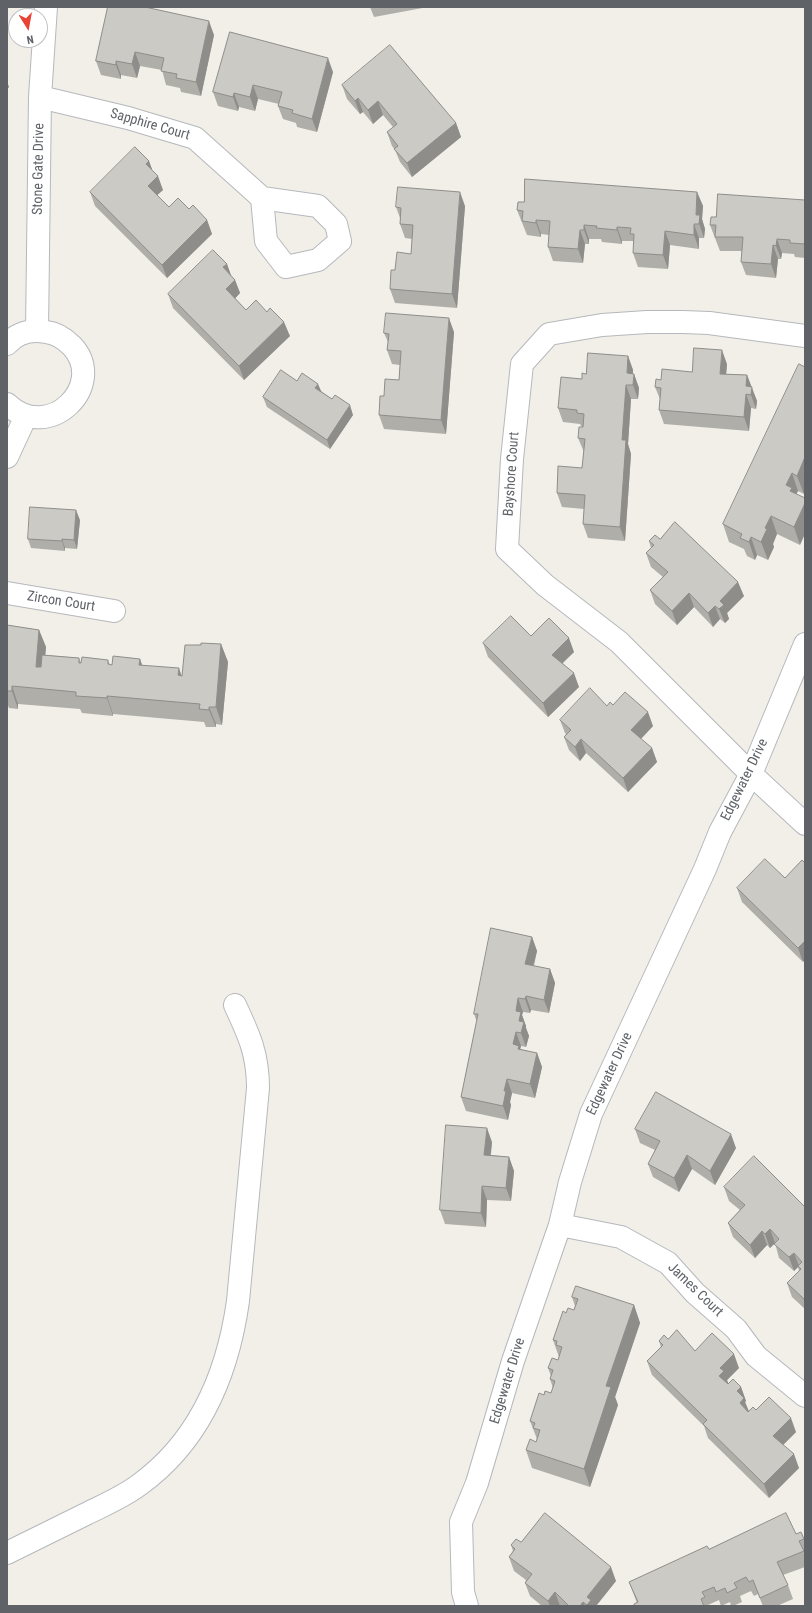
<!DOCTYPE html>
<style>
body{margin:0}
#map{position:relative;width:812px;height:1613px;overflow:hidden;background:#f1efe8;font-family:"Roboto Condensed",sans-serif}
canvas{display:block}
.frame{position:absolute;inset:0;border:8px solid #5f6368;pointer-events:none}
.north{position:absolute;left:8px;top:8px;width:40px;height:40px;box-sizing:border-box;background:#fff;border:1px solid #bfc1c3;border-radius:50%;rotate:169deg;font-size:11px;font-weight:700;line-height:16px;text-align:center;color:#5f6368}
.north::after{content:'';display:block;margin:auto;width:14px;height:18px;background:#ea4335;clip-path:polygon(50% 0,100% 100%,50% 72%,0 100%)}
</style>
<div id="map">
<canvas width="812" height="1613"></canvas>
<div class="frame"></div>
<div class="north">N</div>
</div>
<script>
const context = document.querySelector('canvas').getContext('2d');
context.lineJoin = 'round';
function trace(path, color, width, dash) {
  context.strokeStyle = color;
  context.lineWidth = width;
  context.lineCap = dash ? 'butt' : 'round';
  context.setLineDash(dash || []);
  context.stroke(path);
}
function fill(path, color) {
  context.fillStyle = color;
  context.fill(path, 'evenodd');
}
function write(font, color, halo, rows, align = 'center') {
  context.font = font + ' "Roboto Condensed",sans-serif';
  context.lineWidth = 3;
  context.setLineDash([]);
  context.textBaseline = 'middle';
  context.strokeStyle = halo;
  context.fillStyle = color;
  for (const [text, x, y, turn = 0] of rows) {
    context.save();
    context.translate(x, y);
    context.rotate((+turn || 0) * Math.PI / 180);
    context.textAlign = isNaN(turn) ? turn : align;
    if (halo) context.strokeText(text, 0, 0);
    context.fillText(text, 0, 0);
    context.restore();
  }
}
const minor = new Path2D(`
 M40 97 128 118 195 138 262 198 318 206 336 224 340 241 318 260 286 267 266 241 262 198
 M37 330 40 97 46 7
 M805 336 709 323 683 322H647L602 325 549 334 522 364 512 459 507 549 545 585 619 642 751 774 805 824
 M7 344C17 333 31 329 46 332 56 333 65 339 72 346 108 385 49 444 7 404
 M7 457 26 416
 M7 593 114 611
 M560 1225 621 1237 668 1263 695 1293 736 1329 756 1356 805 1396
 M7 1553C33 1540 60 1527 86 1514 104 1505 123 1497 139 1485 200 1441 228 1372 238 1301L258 1088C258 1054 249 1035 235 1005
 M467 1606 463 1592 461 1522 477 1483 513 1361 560 1225 570 1182 591 1114 705 869 720 832 751 774 805 644`);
const wall = new Path2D(`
 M108 7 214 35 201 96 181 92 180 88 166 85 162 70 140 66 137 78 121 75V79L101 75 96 61Z
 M370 7H428L374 17Z
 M230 32 333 72 317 132 297 127 296 123 283 119 278 106 279 104 258 99 255 111 239 107 238 111 218 106 213 92Z
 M342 85 456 123 461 137 412 177 400 162 395 150 392 146 387 132 393 127 383 115 373 124 363 112 360 114 347 99Z
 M149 161 153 172 163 190 157 195 169 207 189 209 207 220 212 234 167 278 95 206 90 192Z
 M697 192 703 206 702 219 705 229 704 238H699V249L670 245 668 269 638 267 633 253 634 244 633 241H622V244L602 242 601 239H589V244H585L583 263 553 261 548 247 549 235 541 234V237L527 235 517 210 524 202Z
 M805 200V258L795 257 794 254 782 253 781 259H778L776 278 746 275 741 262 742 251H720L710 225 716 217Z
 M465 206 457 308 395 303 390 289 395 270 411 254 412 239 405 238 400 224V218L396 207Z
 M227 264 231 276 235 280 240 293 235 298 246 310 267 312 290 336 244 380 173 308 168 294Z
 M454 332 446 434 384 429 379 415 384 396 399 380 400 365 392 364 387 350 388 342 384 333Z
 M628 356 633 370V374H634L639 388 638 399H631L628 444 631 454 625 541 588 538 583 524 584 509 562 507 557 493 582 468 584 452 578 438 582 427 580 424 563 422 558 408 582 379 586 374Z
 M727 364 726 374 747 375 757 401 756 409 751 408 749 431 664 424 659 410 660 399 655 387 661 380Z
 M805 367V490L804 494 798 491 796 494 800 545 777 534 773 544 774 547 768 560 757 555 755 560 747 556 744 549 729 542 723 524Z
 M297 381 321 391 353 415 330 449 267 407 263 397Z
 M80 520 77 549 65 548V551L31 548 28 539Z
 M660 539 744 596 727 613 729 619 725 623 720 619 713 627 694 607 677 625 655 604 650 590 663 577 651 567 646 553 651 548 649 541Z
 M7 625 39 630 46 647 45 655 79 658 81 663 108 660 110 665H112L140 659 142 665 182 676 194 645 221 644 228 662 222 725 216 724V727H206L204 722 113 714V716L82 713 80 709 18 704V709L9 708 7 703Z
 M531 636 574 652 563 663 579 687 548 717 488 657 483 643Z
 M613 705 653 726 641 739 652 748 657 762 628 792 586 753 580 761 569 750 564 737 566 734 565 733 560 720Z
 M785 878 803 962 742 902 737 888Z
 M532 937 537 951 534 966 550 969 555 983 549 1013 531 1010 530 1013 523 1012 522 1015 526 1026V1028L529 1036 526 1047 521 1046 520 1049 537 1053 542 1067 535 1098 512 1093 510 1102 511 1105 508 1120 466 1111 461 1097 477 1022 474 1014Z
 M635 1129 736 1148 715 1185 692 1169 679 1192 653 1177 648 1164 655 1150 640 1143Z
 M492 1142 491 1155 509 1157 514 1171 511 1201 487 1200 486 1227 445 1224 440 1210Z
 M724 1187 805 1207V1309L792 1297 787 1283 799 1271 798 1267 794 1271 779 1258 775 1243 770 1248 767 1245 755 1258 733 1237 728 1223 740 1210 729 1201Z
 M572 1297 634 1305 640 1323 615 1397 618 1405 590 1487 532 1468 526 1450 536 1442 537 1439 530 1421 544 1395 551 1393 553 1388 550 1379 551 1376 548 1368 558 1360 559 1357 553 1340 566 1313 574 1310 575 1306Z
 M668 1339 695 1351 739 1368 727 1380 728 1384 741 1387 746 1401 745 1402 749 1411 756 1410 796 1432 783 1445 799 1468 769 1498 708 1438 704 1426 652 1375 647 1361 661 1347 659 1341Z
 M796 1534 804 1539 805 1543V1567L783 1575 788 1585 793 1599 777 1606H763L758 1594 754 1596 751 1591 740 1596 742 1602 733 1606H731L730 1602 721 1606 719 1600 708 1605V1606H634L637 1603 629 1582 709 1549Z
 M521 1542 616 1581 596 1606H542L530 1596 525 1583 526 1580 514 1571 509 1557 513 1551 511 1545Z`);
const shadedWall = new Path2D(`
 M209 21 214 35 201 96 196 82Z
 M135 52 140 66 137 78 132 64Z
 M328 58 333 72 317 132 312 119Z
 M116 61 121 75V79L116 65Z
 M7 81 9 87 7 90Z
 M253 85 258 99 255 111 250 97Z
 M234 93 239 107 238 111 233 97Z
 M358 98 363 112 360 114 355 101Z
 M378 101 383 115 373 124 368 110Z
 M456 123 461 137 412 177 407 163Z
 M149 161 154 175 146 164Z
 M158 176 163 190 153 199 148 186Z
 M460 192 465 206 457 308 452 294Z
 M697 192 703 206 702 219 705 229 704 238 696 215Z
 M207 220 212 234 167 278 162 265Z
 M536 220 541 234V237L536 223Z
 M694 224 699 238V249L694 235Z
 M584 225 589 239V244L584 230Z
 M617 227 622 241V244L617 230Z
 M580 230 585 244 583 263 578 249Z
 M665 231 670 245 668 269 663 255Z
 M777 239 782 253 781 259 776 246Z
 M773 245 778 259 776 278 771 264Z
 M227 264 232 278 223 267Z
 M235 280 240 293 231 303 226 289Z
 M449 318 454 332 446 434 441 420Z
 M284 322 290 336 244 380 239 366Z
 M722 350 727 364 725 388 720 374Z
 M628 356 633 370 632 385 627 373Z
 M634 374 639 388 638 399 633 385Z
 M747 375 757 401 756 409 751 395 746 386Z
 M318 384 322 393 315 388Z
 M626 385 631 399 628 444 631 454 625 541 620 527 622 440Z
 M746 394 751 408 749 431 744 417Z
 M350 405 353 415 330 449 327 440Z
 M805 457V490L804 494 797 476Z
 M792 473 798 491 795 497 798 505 786 485Z
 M805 503V534L800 545 794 527Z
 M76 510 80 520 77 549 74 540Z
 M771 516 777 534 773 544 774 547 768 560 761 542 765 528Z
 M751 537 757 555 755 560 749 542Z
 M62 539 65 548V551L62 541Z
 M738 582 744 596 727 613 729 619 725 623 719 609 720 601Z
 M689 593 694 607 677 625 672 611Z
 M715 606 720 619 713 627 708 613Z
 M39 630 46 647 43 684 36 667Z
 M569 638 574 652 557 668 552 655Z
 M221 644 228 662 222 725 216 707Z
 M140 659 146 676 139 665Z
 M179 668 185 686 178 675Z
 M574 673 579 687 548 717 543 703Z
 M12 686 18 704V709L12 691Z
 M107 696 113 714V716L107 698Z
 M209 707 216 724V727L209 710Z
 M648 712 653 726 636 744 631 730Z
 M581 739 586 753 580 761 575 747Z
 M652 748 657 762 628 792 623 778Z
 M532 937 537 951 530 978 525 964Z
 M805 941V960L803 962 798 948Z
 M550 969 555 983 549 1013 544 1000Z
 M526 996 531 1010 530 1013 525 999Z
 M518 998 523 1012 522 1015 526 1026V1028L529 1036 526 1047 521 1033 516 1011Z
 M516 1032 521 1046 520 1050 524 1060 513 1044Z
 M537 1053 542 1067 535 1098 530 1084Z
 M507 1079 512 1093 510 1102 511 1105 508 1120 503 1106 504 1091Z
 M487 1128 492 1142 489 1168 484 1155Z
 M731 1134 736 1148 715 1185 710 1171Z
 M687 1155 692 1169 679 1192 674 1178Z
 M509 1157 514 1171 511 1201 506 1188Z
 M482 1186 487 1200 486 1227 481 1213Z
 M770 1229 775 1243 770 1248 765 1234Z
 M762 1231 767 1245 755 1258 750 1245Z
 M794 1253 799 1266 794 1271 789 1257Z
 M634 1305 640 1323 615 1397 618 1405 590 1487 584 1469 606 1386Z
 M734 1354 739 1368 727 1380 729 1385 719 1376 720 1368Z
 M741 1387 746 1401 745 1402 749 1412 740 1403 737 1391Z
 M791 1418 796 1432 778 1450 773 1436Z
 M794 1454 799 1468 769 1498 764 1484Z
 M611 1567 616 1581 596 1606H587V1597Z
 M555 1592 560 1606H550L548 1601Z
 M583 1602 585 1606H580Z`);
const building = new Path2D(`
 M108 7H145L209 21 196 82 176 78 177 74 161 71 164 58 135 52 132 64 116 61V65L96 61Z
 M230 32 328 58 312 119 292 113 293 110 278 106 282 92 253 85 250 97 234 93 233 97 213 92Z
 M390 45 456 123 407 163 394 149 398 146 387 132 397 124 378 101 368 110 358 98 355 101 342 85Z
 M135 147 149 161 146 164 158 176 148 186 169 207 178 198 189 209 193 205 207 220 162 265 90 192Z
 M525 179 697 192 696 215H700L699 224H694V235L665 231 663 255 633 253 634 234H630L631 228 617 227V230L596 228 597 226 584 225V230H580L578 249 548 247 550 221 536 220V223L522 221 523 211 517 210 518 202H524Z
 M398 187 460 192 452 294 390 289 391 270H395L397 252 411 254 413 225 400 224 401 208 396 207Z
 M718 194 805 200V244L790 243V240L777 239 776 246 773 245 771 264 741 262 743 237H715L716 225H710L711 217H716Z
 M213 250 227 264 223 267 235 280 226 289 246 310 256 300 267 312 270 308 284 322 239 366 168 294Z
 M386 313 449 318 441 420 379 415 380 396H384L385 379 399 380 401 351 387 350 389 334 384 333Z
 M694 348 722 350 720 374 747 375 746 386 752 387 751 395 746 394 744 417 659 410 661 388 655 387 656 379 661 380 662 369 692 372Z
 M588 353 628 356 627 373 634 374 633 385H626L622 440H626L620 527 583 524 585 495 557 493 558 466 582 468 585 439 578 438 579 427H583L584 414 577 413V410L558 408 561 377 582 379V373L586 374Z
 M799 364 805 367V457L797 476 792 473 786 485 792 488 790 491 805 498V503L794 527 771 516 765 528 767 529 761 542 751 537 749 542 740 538 742 534 723 524Z
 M281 370 297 381 302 373 318 384 315 388 332 399 335 395 350 405 327 440 263 397Z
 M30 507 76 510 74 540 62 539V541L28 539Z
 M675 522 738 582 720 601 724 605 719 609 715 606 708 613 689 593 672 611 650 590 668 572 646 553 654 545 649 541 655 535 660 539Z
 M511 616 531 636 549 618 569 638 552 655 574 673 543 703 483 643Z
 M7 625 39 630 36 667H41L42 655 79 658V663H81L82 657 108 660V664L112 665 113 656 140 659 139 665 179 668 178 675 182 676 185 645H201V643L221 644 216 707H209V710L199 709 200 704 107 696V698L76 696V692L12 686V691H7Z
 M590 688 607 706 610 702 613 705 625 692 648 712 631 730 652 748 623 778 581 739 575 747 564 737 571 730 560 720Z
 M765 859 785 878 802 860 805 863V941L798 948 737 888Z
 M491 928 532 937 525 964 550 969 544 1000 526 996 525 999 518 998 516 1011 521 1012 519 1021 524 1022 521 1033 516 1032 513 1044 519 1046 518 1049 537 1053 530 1084 507 1079 504 1091H506L503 1106 461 1097 478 1014H474Z
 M656 1092 731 1134 710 1171 687 1155 674 1178 648 1164 660 1141 635 1129Z
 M446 1125 487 1128 484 1155 509 1157 506 1188 482 1186 481 1213 440 1210Z
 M754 1156 805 1207V1300L787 1283 801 1269 798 1266 802 1262 794 1253 789 1257 774 1244 779 1239 770 1229 765 1234 762 1231 750 1245 728 1223 745 1205 724 1187Z
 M576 1286 634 1305 606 1386 611 1387 584 1469 526 1450 530 1439 536 1442 540 1430 533 1428 535 1423 530 1421 539 1393 544 1395 545 1391 551 1393 555 1381 550 1379 553 1370 548 1368 552 1358 558 1360 562 1347 556 1345 557 1341 553 1340 563 1311 566 1313 568 1308 574 1310 578 1299 572 1297Z
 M677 1330 695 1351 712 1333 734 1354 720 1368 724 1371 719 1376 728 1384 733 1379 741 1387 737 1391 744 1398 740 1403 748 1412 753 1407 756 1410 769 1397 791 1418 773 1436 794 1454 764 1484 703 1424 707 1420 647 1361 663 1345 659 1341 664 1335 668 1339Z
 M545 1513 611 1567 587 1597 591 1600 587 1605 583 1602 580 1606H569L555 1592 548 1601 525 1583 532 1574 509 1557 515 1549 511 1545 516 1539 521 1542Z
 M786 1513 796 1534 801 1532 804 1539 799 1541 804 1551 777 1562 788 1585 760 1598 753 1580 749 1582 746 1577 734 1583 737 1588 727 1593 725 1588 716 1592 714 1587 702 1592 705 1597 701 1599 704 1606H634V1604L638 1602 629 1582 707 1546 709 1549Z`);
const streetNames = [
 ["Sapphire Court",150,125,16],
 ["Stone Gate Drive",39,169,-89],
 ["Bayshore Court",512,474,-86],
 ["Zircon Court",61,602,9],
 ["Edgewater Drive",745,780,-64],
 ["Edgewater Drive",610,1074,-65],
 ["James Court",695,1290,44],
 ["Edgewater Drive",508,1381,-73]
];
trace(minor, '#b5b8bc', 24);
trace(minor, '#fff', 22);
fill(wall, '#afaea9');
fill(shadedWall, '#8f8d8a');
fill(building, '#cccac5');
trace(building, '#8f8d8a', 1);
write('14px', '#5f6368', '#fff', streetNames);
</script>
